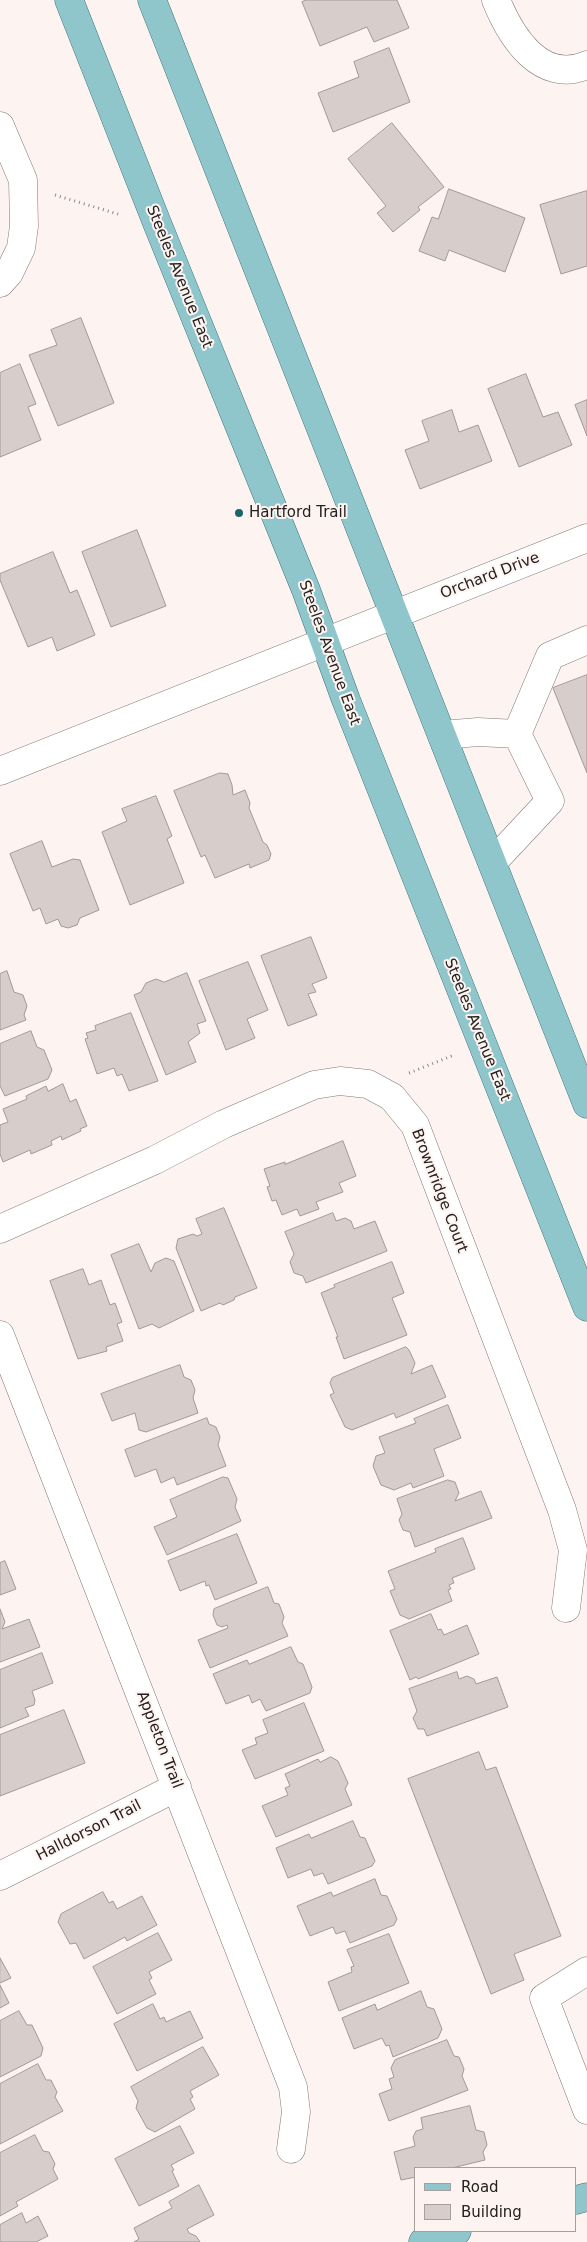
<!DOCTYPE html>
<style>
body{margin:0}
#map{position:relative;width:587px;height:2242px;overflow:hidden;background:#fdf4f1;font-family:"DejaVu Sans",sans-serif}
canvas{display:block}
.legend{position:absolute;left:414px;top:2167px;width:162px;height:65px;box-sizing:border-box;background:#fdf4f1;border:1px solid #a69f9d;margin:0;padding:6px 9px;list-style:none;font-size:15px;color:#24201f}
.legend li{display:flex;align-items:center;gap:10px;height:25px}
.legend b{width:25px;border:1px solid #a69f9d}
</style>
<div id="map">
<canvas width="587" height="2242"></canvas>
<ul class="legend">
<li><b style="height:6px;background:#8fc6cb"></b>Road</li>
<li><b style="height:14px;background:#d7cecb"></b>Building</li>
</ul>
</div>
<script>
const context = document.querySelector('canvas').getContext('2d');
context.lineJoin = 'round';
function fill(path, color) {
  context.fillStyle = color;
  context.fill(path, 'evenodd');
}
function trace(path, color, width, dash) {
  context.strokeStyle = color;
  context.lineWidth = width;
  context.lineCap = dash ? 'butt' : 'round';
  context.setLineDash(dash || []);
  context.stroke(path);
}
function write(font, color, halo, rows, align = 'center') {
  context.font = font + ' "DejaVu Sans",sans-serif';
  context.lineWidth = 4;
  context.setLineDash([]);
  context.textBaseline = 'middle';
  context.strokeStyle = halo;
  context.fillStyle = color;
  for (const [text, x, y, turn = 0] of rows) {
    context.save();
    context.translate(x, y);
    context.rotate((+turn || 0) * Math.PI / 180);
    context.textAlign = isNaN(turn) ? turn : align;
    if (halo) context.strokeText(text, 0, 0);
    context.fillText(text, 0, 0);
    context.restore();
  }
}
const building = new Path2D(`
 M307 0H397L409 28 374 42 367 27 320 46 302 2Z
 M389 48 410 102 333 132 318 93 359 77 354 62Z
 M392 123 444 187 418 207 420 210 393 232 377 213 386 206 348 159Z
 M449 189 525 218 505 272 449 250 445 261 419 251 432 217 438 219Z
 M587 191V266L561 274 540 205Z
 M81 318 114 403 58 426 29 355 57 345 51 330Z
 M20 364 36 404 28 407 41 440 0 457V373Z
 M526 374 543 417 558 412 572 445 519 467 488 389Z
 M587 400V436L575 405Z
 M452 410 459 432 478 425 492 461 420 489 405 450 429 441 422 421Z
 M137 530 166 606 111 627 82 552Z
 M53 552 70 593 77 590 95 635 57 651 52 637 28 647 0 580V574Z
 M587 675V773L553 688Z
 M220 773 228 774 232 785 233 795 245 790 250 803 249 808 263 842 267 845 271 854 269 860 250 868 249 864 215 878 205 855 201 857 174 791Z
 M156 796 172 836 167 839 184 883 130 905 102 832 127 821 122 809Z
 M42 841 52 867 73 859 80 860 99 910 80 918 77 925 68 928 61 926 58 919 46 924 40 908 33 911 10 854Z
 M311 937 327 978 312 984 316 992 308 994 317 1015 288 1026 261 956Z
 M248 962 268 1010 247 1019 255 1038 226 1050 199 981Z
 M7 971 14 992 23 995 27 1006 24 1015 26 1020 0 1030V974Z
 M187 973 206 1021 197 1024 200 1033 188 1042 196 1062 166 1075 134 995 141 992 146 983 156 979 164 982Z
 M131 1013 158 1081 129 1091 122 1074 117 1076 114 1068 97 1074 85 1039 88 1038 86 1033 96 1030 95 1026Z
 M31 1031 37 1047 44 1050 52 1070 48 1079 5 1096 0 1086V1044Z
 M63 1084 70 1102 76 1099 87 1126 80 1129 81 1131 62 1140 61 1136 51 1141 52 1145 31 1154 30 1150 3 1162 0 1154V1125L8 1122 3 1109 27 1099 26 1096 46 1086 48 1091Z
 M343 1141 356 1176 339 1183 343 1192 316 1202 319 1209 300 1216 297 1209 282 1215 276 1200 272 1201 267 1187 270 1186 264 1169 285 1162V1164Z
 M224 1208 257 1288 235 1297 234 1300 223 1305 220 1303 201 1311 176 1248 178 1239 193 1234 197 1236 202 1234 196 1219Z
 M333 1213 336 1221 345 1218 351 1221 354 1229 375 1221 387 1251 306 1283 303 1276 294 1273 290 1262 294 1254 285 1232Z
 M139 1244 151 1272 155 1263 166 1258 174 1261 194 1311 159 1328 152 1324 139 1329 111 1255Z
 M392 1262 404 1293 392 1298 407 1335 344 1359 336 1337H338L321 1293 335 1287 334 1285Z
 M83 1269 89 1285 101 1280 110 1305 115 1303 122 1322 117 1324 123 1341 106 1347 107 1351 78 1359 50 1281Z
 M406 1347 409 1350 415 1363 411 1374 432 1365 446 1397 396 1418 394 1413 352 1430 345 1427 330 1395 334 1393 330 1383 332 1378Z
 M180 1365 184 1377 191 1380 195 1390 193 1398 198 1413 146 1432 139 1430 135 1413 112 1421 101 1394Z
 M448 1405 461 1438 434 1449 444 1476 413 1488 411 1483 394 1490 381 1485 373 1466 376 1456 385 1453 379 1437 416 1423 414 1419Z
 M207 1418 209 1424 216 1427 220 1437 218 1445 226 1466 177 1485 174 1477 161 1483 156 1469 135 1477 125 1450Z
 M223 1477 228 1478 237 1499 235 1507 241 1521 167 1555 154 1527 177 1517 170 1500Z
 M448 1480 455 1482 459 1493 455 1501 481 1491 492 1518 415 1547 410 1532 403 1530 399 1520 402 1514 397 1499Z
 M237 1534 257 1583 215 1600 209 1585 206 1586 205 1581 180 1591 168 1561Z
 M463 1538 475 1569 452 1578 454 1583 449 1585 451 1589 448 1590 452 1601 409 1619 400 1615 390 1591 395 1589 388 1571 436 1552 435 1549Z
 M5 1561 16 1589 0 1595V1563Z
 M268 1587 274 1603 279 1604 284 1617 282 1623 288 1636 210 1668 198 1640 228 1628 227 1625 222 1627 217 1625 213 1615 214 1609Z
 M0 1609 5 1622 2 1629 29 1619 40 1647 0 1662Z
 M431 1614 438 1630 441 1629 444 1635 467 1625 479 1654 418 1679 416 1677 410 1680 390 1631Z
 M291 1647 298 1662 303 1664 312 1687 310 1693 266 1711 260 1699 252 1703 249 1695 226 1704 213 1674 247 1660 249 1664Z
 M42 1653 53 1683 32 1691 35 1700 34 1705 25 1708 29 1716 0 1728V1670Z
 M457 1672 459 1679 467 1676 474 1679 476 1684 497 1677 508 1707 427 1736 424 1729H418L413 1718 417 1711 409 1689Z
 M304 1703 324 1751 255 1779 242 1750 257 1744 255 1738 268 1733 263 1720Z
 M64 1710 85 1763 0 1796V1735Z
 M479 1752 486 1770 496 1767 561 1936 514 1954 524 1980 491 1994 408 1779Z
 M331 1757 338 1761 348 1783 345 1789 352 1805 276 1837 262 1806 288 1795 285 1788 290 1786 285 1774 318 1759 320 1762Z
 M353 1821 360 1837 365 1838 375 1861 372 1866 328 1884 323 1873 314 1876 311 1869 288 1878 276 1848 309 1834 311 1838Z
 M375 1879 381 1895 387 1896 397 1919 394 1925 350 1943 345 1931 336 1934 333 1927 310 1936 297 1906 331 1892 333 1896Z
 M103 1892 109 1903 113 1901 117 1909 142 1896 157 1925 127 1941 125 1937 84 1959 76 1943 70 1944 58 1922 61 1914Z
 M158 1933 172 1960 149 1972 152 1978 149 1980 156 1994 117 2014 93 1967Z
 M389 1934 409 1983 339 2011 328 1982 352 1972 351 1967 354 1966 347 1950Z
 M0 1958 11 1978 0 1983Z
 M0 1985 9 2003 0 2008Z
 M421 1991 427 2007 434 2009 442 2029 438 2038 393 2057 389 2045 386 2046 382 2038 354 2049 342 2018 375 2004 377 2010Z
 M153 2004 160 2019 164 2017 166 2022 190 2011 203 2038 137 2071 114 2024Z
 M19 2011 27 2025H32L43 2048 41 2056 0 2077V2021Z
 M447 2040 454 2056 459 2057 464 2069 462 2076 468 2090 389 2121 379 2094 392 2089 389 2079 394 2077 391 2068 395 2060Z
 M203 2047 219 2075 190 2091 193 2097 190 2099 195 2109 155 2132 147 2128 136 2108 138 2101 131 2087Z
 M38 2064 46 2080H51L57 2092 55 2097 63 2111 0 2144V2084Z
 M470 2106 476 2130 484 2132 487 2145 483 2152 485 2160 452 2168H416V2177L401 2180 394 2152 415 2146 413 2137 416 2131 423 2129 421 2118Z
 M180 2126 194 2153 171 2165 174 2170 172 2171 179 2186 139 2206 115 2159Z
 M35 2135 43 2151 49 2152 55 2164 53 2169 58 2179 16 2202 18 2206 0 2216V2153Z
 M199 2185 214 2215 187 2229 189 2233 196 2236 200 2242H134L139 2239 134 2228 172 2208 169 2202Z
 M22 2213 26 2223 38 2216 48 2236 36 2242H0V2225Z`);
const path = new Path2D(`
 M55 195 121 215
 M409 1073 454 1055`);
const minor = new Path2D(`
 M496 0C511 37 541 85 587 65
 M0 126 23 180 24 226 21 248 9 273 0 283
 M442 735 478 732 517 734
 M0 771 587 538
 M493 862 550 801 517 734 550 656 587 640
 M0 1229 155 1160 224 1124 314 1085 340 1081 368 1084 392 1097 415 1125 562 1510 573 1550 566 1608
 M0 1335 293 2087 296 2112 291 2149
 M0 1876 177 1787
 M587 1971 544 1998 587 2110`);
const major = new Path2D(`
 M69 0 157 223 306 590 346 700 587 1307
 M152 0 587 1104
 M576 2200 587 2197
 M423 2242 457 2231`);
const markers = [
 [239,513,5,"#18666c"]
];
const streetNames = [
 ["Steeles Avenue East",179,277,68],
 ["Orchard Drive",490,576,-21],
 ["Steeles Avenue East",329,653,70],
 ["Steeles Avenue East",477,1030,68],
 ["Brownridge Court",439,1191,69],
 ["Appleton Trail",159,1740,69],
 ["Halldorson Trail",89,1831,-27]
];
const poiNames = [
 ["Hartford Trail",249,513]
];
fill(building, '#d7cecb');
trace(building, '#a19996', 1);
trace(minor, '#827a78', 29);
trace(major, '#397378', 29);
trace(path, '#8f8886', 3, [1, 4]);
trace(minor, '#fff', 28);
trace(major, '#8fc6cb', 28);
for (const [x, y, r, color] of markers) {
  const dot = new Path2D();
  dot.arc(x, y, r, 0, 2 * Math.PI);
  context.fillStyle = color;
  context.fill(dot);
  trace(dot, '#fdf4f1', 2);
}
write('15px', '#24201f', '#fdf4f1', streetNames);
write('15px', '#24201f', '#fdf4f1', poiNames, 'left');
</script>
